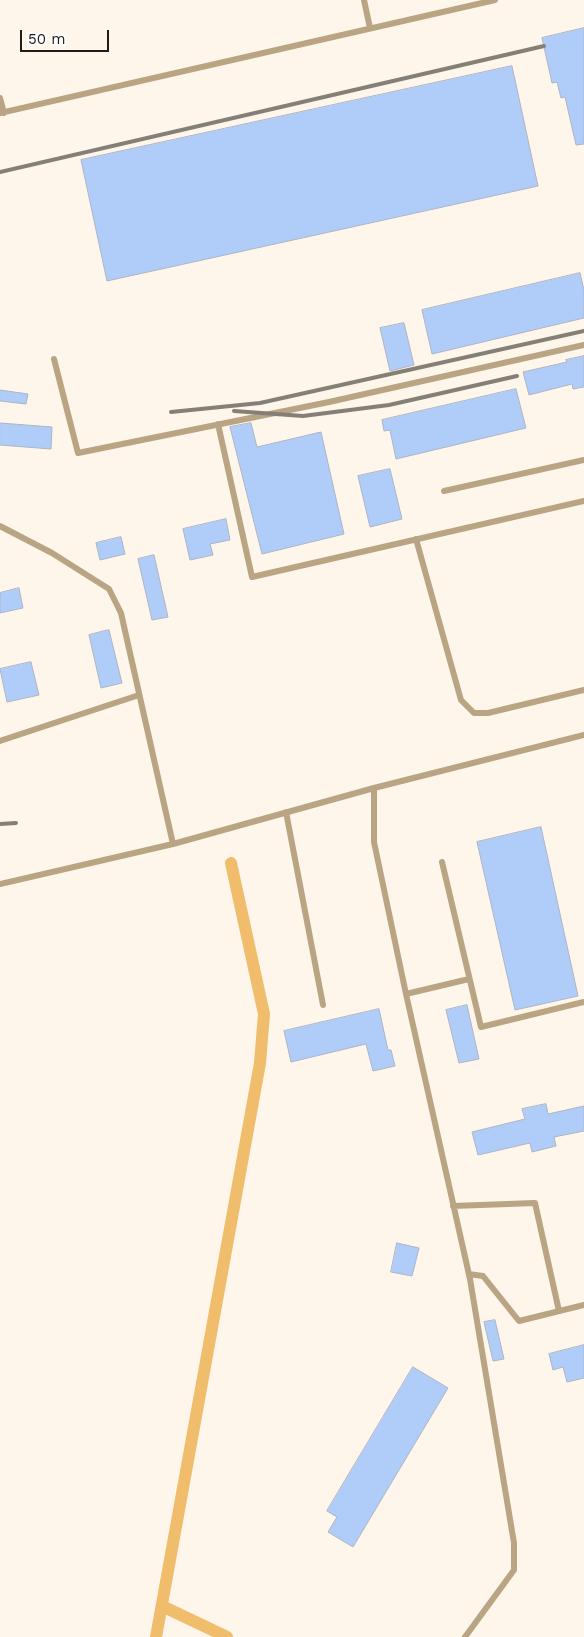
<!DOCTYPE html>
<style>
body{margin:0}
#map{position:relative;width:584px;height:1637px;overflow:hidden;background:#fef6eb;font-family:"Work Sans",sans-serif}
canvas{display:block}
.scale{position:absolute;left:20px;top:30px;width:89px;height:22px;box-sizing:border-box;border:2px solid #201d18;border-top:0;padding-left:6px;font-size:15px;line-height:18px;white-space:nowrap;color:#201d18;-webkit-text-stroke:4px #fff;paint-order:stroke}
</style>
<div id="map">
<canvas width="584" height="1637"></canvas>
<div class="scale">50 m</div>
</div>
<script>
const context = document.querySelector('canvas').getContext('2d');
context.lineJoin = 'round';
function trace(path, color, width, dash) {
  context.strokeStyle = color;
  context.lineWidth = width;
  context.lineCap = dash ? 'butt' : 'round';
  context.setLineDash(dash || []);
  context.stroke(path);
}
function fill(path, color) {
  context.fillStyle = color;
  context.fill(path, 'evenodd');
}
const canal = new Path2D(`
 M162 1606 227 1637
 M156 1637 260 1063 264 1014 231 863`);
const building = new Path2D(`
 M584 28V144L576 145 565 97 561 98 557 82 552 83 542 38Z
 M512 66 538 186 107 281 81 160Z
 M580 273 584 290V318L432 354 422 310Z
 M404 323 414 365 390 371 380 328Z
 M584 356V387L573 389 572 384 529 395 523 372 567 362 566 360Z
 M516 389 526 428 396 459 390 430 384 431 382 420Z
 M0 390 28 394 26 404 0 401Z
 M0 423 52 427 51 449 0 445Z
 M251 423 257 447 321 432 344 534 262 554 230 427Z
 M390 469 402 519 370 527 358 476Z
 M226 519 230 540 210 544 213 555 190 560 183 529Z
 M121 537 125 554 100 560 96 543Z
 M154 555 168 617 152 620 138 559Z
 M19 588 23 608 0 613V593Z
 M109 630 122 683 101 688 89 635Z
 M31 662 39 695 7 702 0 669Z
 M541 827 578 996 515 1010 477 842Z
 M467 1005 479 1059 459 1063 446 1010Z
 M379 1009 388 1050H391L395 1066 373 1071 366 1044 291 1062 284 1031Z
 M546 1104 548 1114 584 1106V1131L554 1137 556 1146 532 1152 530 1143 478 1155 472 1132 525 1119 522 1109Z
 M397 1243 419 1248 412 1276 391 1272Z
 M495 1320 504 1359 493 1361 484 1322Z
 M584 1345V1378L567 1382 563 1367 553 1370 549 1354Z
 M413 1367 448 1388 353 1547 328 1532 337 1517 327 1511Z`);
const service = new Path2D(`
 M364 0 370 28
 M0 98 4 113
 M0 113 495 0
 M54 359 78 453 329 402 584 345
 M218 424 252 577 584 501
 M444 491 584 460
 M0 526 52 553 109 589 121 613 173 844
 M416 539 461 700 474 713H488L584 690
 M0 741 139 695
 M374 788V842L406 994 470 1279 514 1543V1570L465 1637
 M286 812 323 1005
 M442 862 481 1027 584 1002
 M0 884 173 844 374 788 584 735
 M406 994 469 979
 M453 1206 535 1203 559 1311
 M469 1274 483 1276 519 1321 584 1305`);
const rail = new Path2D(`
 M0 172 544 46
 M234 411 303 416 389 405 517 376
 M171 412 260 403 584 331
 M0 824 16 823`);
trace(canal, '#efbd6b', 12);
fill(building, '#b0cdf9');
trace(building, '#adb5c2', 1);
trace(service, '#b9a483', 6);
trace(rail, '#847f77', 4);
</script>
